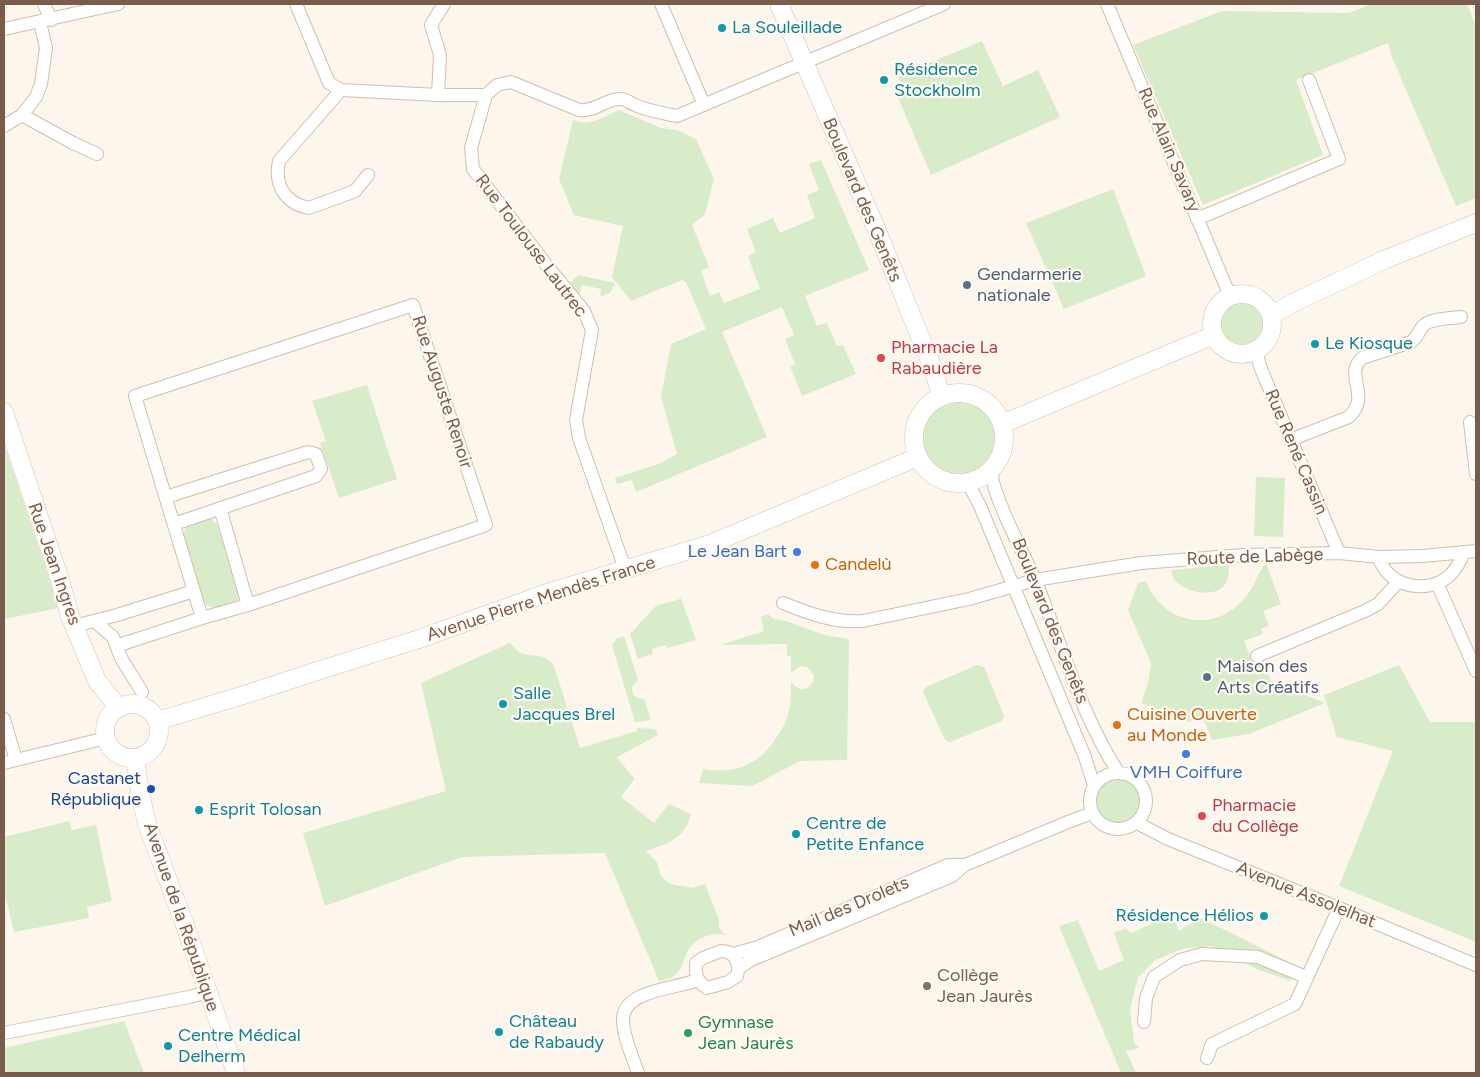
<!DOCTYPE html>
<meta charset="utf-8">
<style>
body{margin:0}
#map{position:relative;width:1480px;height:1077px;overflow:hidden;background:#fdf6ec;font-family:Figtree,sans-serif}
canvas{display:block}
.frame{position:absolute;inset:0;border:5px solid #7a5c4d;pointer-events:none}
</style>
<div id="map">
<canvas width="1480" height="1077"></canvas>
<div class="frame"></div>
</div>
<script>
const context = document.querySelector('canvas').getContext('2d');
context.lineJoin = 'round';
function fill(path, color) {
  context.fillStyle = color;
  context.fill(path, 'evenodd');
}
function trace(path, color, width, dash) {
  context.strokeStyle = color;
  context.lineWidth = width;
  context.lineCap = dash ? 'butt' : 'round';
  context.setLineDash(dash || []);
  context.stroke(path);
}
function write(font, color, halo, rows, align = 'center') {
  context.font = font + ' Figtree,sans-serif';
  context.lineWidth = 4.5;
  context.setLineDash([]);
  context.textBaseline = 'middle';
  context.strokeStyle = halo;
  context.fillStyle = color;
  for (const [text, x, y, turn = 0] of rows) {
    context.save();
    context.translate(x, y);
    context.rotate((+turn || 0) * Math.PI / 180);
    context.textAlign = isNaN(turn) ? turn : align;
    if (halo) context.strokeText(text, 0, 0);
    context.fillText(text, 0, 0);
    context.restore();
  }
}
const green = new Path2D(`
 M1371 4H1467L1476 26V198L1456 206 1391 55 1388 43 1296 80 1323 155 1203 205 1133 45 1222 11 1349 13Z
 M982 41 1003 86 1038 70 1060 117 931 175 894 88 901 84 898 76Z
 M619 110 661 128 677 130 696 139 714 179 705 214 692 225 709 267 701 271 710 296 719 292 724 303 760 289 748 256 756 252 747 229 773 218 780 233 815 218 807 195 819 190 809 164 821 160 869 270 805 296 817 326 827 323 837 346 843 345 856 374 802 396 790 366 795 364 785 339 794 335 782 307 722 332 767 437 636 492 632 480 617 484 615 478 661 463 677 454 661 397 671 344 706 329 686 282 682 280 631 301 612 277 623 226 574 215 559 179 573 120C590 127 604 117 619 110Z
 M1113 189 1146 276 1064 309 1026 223Z
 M578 275 615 283 611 292 600 297 601 289 582 285 580 293 571 292 566 287Z
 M1219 324a23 23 0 1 1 46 0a23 23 0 1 1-46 0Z
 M367 385 397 479 339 498 320 443 326 441 312 401Z
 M923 439a37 37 0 1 1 74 0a37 37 0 1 1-74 0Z
 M4 444 59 608 4 619Z
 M1256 477 1285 478 1283 537 1254 536Z
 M203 518 212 519 217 525 239 591 238 600C228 607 212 613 203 601L183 537 186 526Z
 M1266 563 1281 604 1263 611 1269 626 1261 629 1263 634 1244 641 1252 662 1260 661 1279 694 1294 691 1325 703 1249 734 1212 740 1202 716 1188 722 1141 703 1148 683 1151 663 1128 610 1138 583 1146 581C1162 624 1214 634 1244 599 1254 588 1257 574 1266 563Z
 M1229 565C1229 572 1229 581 1223 587 1211 598 1181 592 1173 577 1172 575 1172 572 1171 570Z
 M680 596 696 640 667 648 666 645 652 649 653 654 638 659 630 634 656 606 680 599Z
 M768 614 773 619 786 621 824 635 849 639 847 760 800 761 752 786 699 783 703 769C735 774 758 766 776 738 782 730 787 720 789 710 791 701 791 692 791 682 799 694 814 690 814 675L807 667 800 666 791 673V656H787V644L721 645 764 631 761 617Z
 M624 636 638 680 632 687 633 694 637 698 644 699 651 720 635 722 612 645 617 638Z
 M510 643C513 646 516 650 519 652 532 659 544 651 554 666L580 748 637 731V728L655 729 658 735 617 757 631 775 635 778 621 797 654 823 669 804 691 814C684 840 668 843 646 851L657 862 661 876 670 884 693 888 705 884 719 920V927L723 933 729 935C711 932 693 937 686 955 682 963 682 970 674 976 670 979 664 980 659 981L605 853 462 857 325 906 303 833 446 791 421 683Z
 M977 665 984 667 1004 716 1002 721 950 742 945 740 923 692 926 687Z
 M1399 665 1430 722H1476V942L1339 886 1393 751 1337 737 1324 695Z
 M1095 803a23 23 0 1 1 46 0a23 23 0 1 1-46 0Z
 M69 821 72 830 96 825 112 901 87 907 89 918 14 932 4 890V837Z
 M1172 915 1179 931 1201 918 1299 967 1291 981 1259 970 1211 946 1183 949 1155 960 1138 978 1130 1009 1134 1042 1139 1048 1126 1051 1136 1073H1121L1059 926 1078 920 1099 971 1124 960 1114 933 1126 928 1131 933Z
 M124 1021 144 1073H4V1048Z`);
const street = new Path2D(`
 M44 4 51 20
 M296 4 329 83 341 90 438 95H486L497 85 511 82 579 110C596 112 606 98 621 99 626 99 630 103 635 105 648 111 664 113 677 116L944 4
 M661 4 704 105
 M1107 4 1230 296
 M4 29 118 4
 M341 90 279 161C274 184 284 203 309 208L355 191 368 175
 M438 95 440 55 431 25 444 4
 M486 95 471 148 473 169 548 267 584 311 592 330 576 420 579 438 625 569
 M22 115 73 143 97 154
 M4 126 22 115 36 97 41 84 46 48 40 22
 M1197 219 1339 159 1309 80
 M1256 351 1261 369 1339 553
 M1470 422 1476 474
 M1290 440 1349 417C1372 395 1343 376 1362 358L1411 342C1418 337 1418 332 1423 326 1428 319 1452 318 1461 317
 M995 467C993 472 991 477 993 482 1001 513 1022 549 1035 580 1062 644 1080 713 1118 772
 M968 483 980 506 1085 757 1094 786
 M166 497 308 452 316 454 321 469 316 476 174 524
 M220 508 248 605
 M1378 557C1380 561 1383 567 1386 571 1401 589 1432 592 1450 575 1457 568 1461 560 1464 552
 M1437 583 1476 671
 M783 603C810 614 835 623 863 621L969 599 1035 580 1141 563 1244 555 1339 553 1378 557 1423 556 1476 551
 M94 621 113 637 121 658 142 692
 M74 626 117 615 194 591
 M116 646 202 618 135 396 413 305 486 525 248 605 202 618
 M1257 656 1365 611 1378 604 1399 581
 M4 719 16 760
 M4 763 106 738
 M1090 801a28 28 0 1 1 56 0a28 28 0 1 1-56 0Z
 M1137 823 1168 839 1339 908 1476 965
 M721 951C736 951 740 964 737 976L728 982 707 988C697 982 695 975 696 963L703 958Z
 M733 954 758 947 948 865H965
 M739 968 751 960 952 876 965 865 1068 822 1092 813
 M1144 1022 1146 998 1154 977 1180 960 1202 954 1258 957 1306 977
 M4 1033 189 997 208 992
 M1207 1058 1212 1044 1295 1004 1339 908
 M638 1073C633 1058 623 1036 623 1020 623 989 677 989 697 980`);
const secondary = new Path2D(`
 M779 4 875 226 930 361 942 397
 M1212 324a30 30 0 1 1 60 0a30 30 0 1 1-60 0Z
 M1271 315 1295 302 1384 260 1476 223
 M914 438a45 45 0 1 1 90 0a45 45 0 1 1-90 0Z
 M4 412 60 580 70 616 97 681 119 708
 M1002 424 1214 335
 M105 731a27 27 0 1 1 54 0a27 27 0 1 1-54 0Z
 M157 721 244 695 314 672 419 639 553 591 710 544 918 457
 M135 758 140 792 147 824 186 928 236 1073`);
const markers = [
 [722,28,5,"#0f9aa8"],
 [884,80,5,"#0f9aa8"],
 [967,285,5,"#5c6f8a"],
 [1315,344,5,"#0f9aa8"],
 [881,358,5,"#e0444e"],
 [797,552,5,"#3f7fe0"],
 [815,565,5,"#e8710a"],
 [1207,677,5,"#5c6f8a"],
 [503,704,5,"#0f9aa8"],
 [1117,725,5,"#e8710a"],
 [1186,754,5,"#3f7fe0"],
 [151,789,5,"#1a4fb4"],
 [199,810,5,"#0f9aa8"],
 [1202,816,5,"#e0444e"],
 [796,834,5,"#0f9aa8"],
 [1264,916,5,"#0f9aa8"],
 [927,986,5,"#8d6e63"],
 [499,1032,5,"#0f9aa8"],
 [688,1033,5,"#2e9e5b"],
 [168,1046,5,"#0f9aa8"]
];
const cultureNames = [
 ["La Souleillade",732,28],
 ["Résidence",894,70],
 ["Stockholm",894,91],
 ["Le Kiosque",1325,344],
 ["Salle",513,694],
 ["Jacques Brel",513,715],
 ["Esprit Tolosan",209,810],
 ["Centre de",806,824],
 ["Petite Enfance",806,845],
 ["Résidence Hélios",1254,916,"right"],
 ["Château",509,1022],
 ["de Rabaudy",509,1043],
 ["Centre Médical",178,1036],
 ["Delherm",178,1057]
];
const streetNames = [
 ["Rue Alain Savary",1169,150,67],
 ["Boulevard des Genêts",862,200,67],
 ["Rue Toulouse Lautrec",531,246,53],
 ["Rue Auguste Renoir",442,392,72],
 ["Rue René Cassin",1296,452,67],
 ["Route de Labège",1255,557,-2],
 ["Rue Jean Ingres",54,564,71],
 ["Avenue Pierre Mendès France",541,599,-18],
 ["Boulevard des Genêts",1050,621,68],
 ["Avenue Assolelhat",1306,895,22],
 ["Mail des Drolets",849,907,-23],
 ["Avenue de la République",181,917,71]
];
const serviceNames = [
 ["Gendarmerie",977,275],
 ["nationale",977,296],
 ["Maison des",1217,667],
 ["Arts Créatifs",1217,688]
];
const healthNames = [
 ["Pharmacie La",891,348],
 ["Rabaudière",891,369],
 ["Pharmacie",1212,806],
 ["du Collège",1212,827]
];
const shopNames = [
 ["Le Jean Bart",787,552],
 ["VMH Coiffure",1186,773,"center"]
];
const foodNames = [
 ["Candelù",825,565],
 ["Cuisine Ouverte",1127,715],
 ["au Monde",1127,736]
];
const transitNames = [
 ["Castanet",141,779],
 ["République",141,800]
];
const educationNames = [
 ["Collège",937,976],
 ["Jean Jaurès",937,997]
];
const leisureNames = [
 ["Gymnase",698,1023],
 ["Jean Jaurès",698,1044]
];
fill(green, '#d8ecc9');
trace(street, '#d1beb0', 14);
trace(secondary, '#d6c0b0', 19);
trace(street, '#fff', 12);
trace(secondary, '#fff', 18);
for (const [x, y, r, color] of markers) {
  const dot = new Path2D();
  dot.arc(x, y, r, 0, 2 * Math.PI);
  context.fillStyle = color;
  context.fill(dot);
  trace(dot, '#fffaf3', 2);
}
write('18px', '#0d838f', '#fffaf3', cultureNames, 'left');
write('18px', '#7a5c4d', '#fffaf3', streetNames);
write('18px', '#4e5e75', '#fffaf3', serviceNames, 'left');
write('18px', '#be3a42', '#fffaf3', healthNames, 'left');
write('18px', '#366cbe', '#fffaf3', shopNames, 'right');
write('18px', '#c56008', '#fffaf3', foodNames, 'left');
write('18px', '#164399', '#fffaf3', transitNames, 'right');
write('18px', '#785e54', '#fffaf3', educationNames, 'left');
write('18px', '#27864d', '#fffaf3', leisureNames, 'left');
</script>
